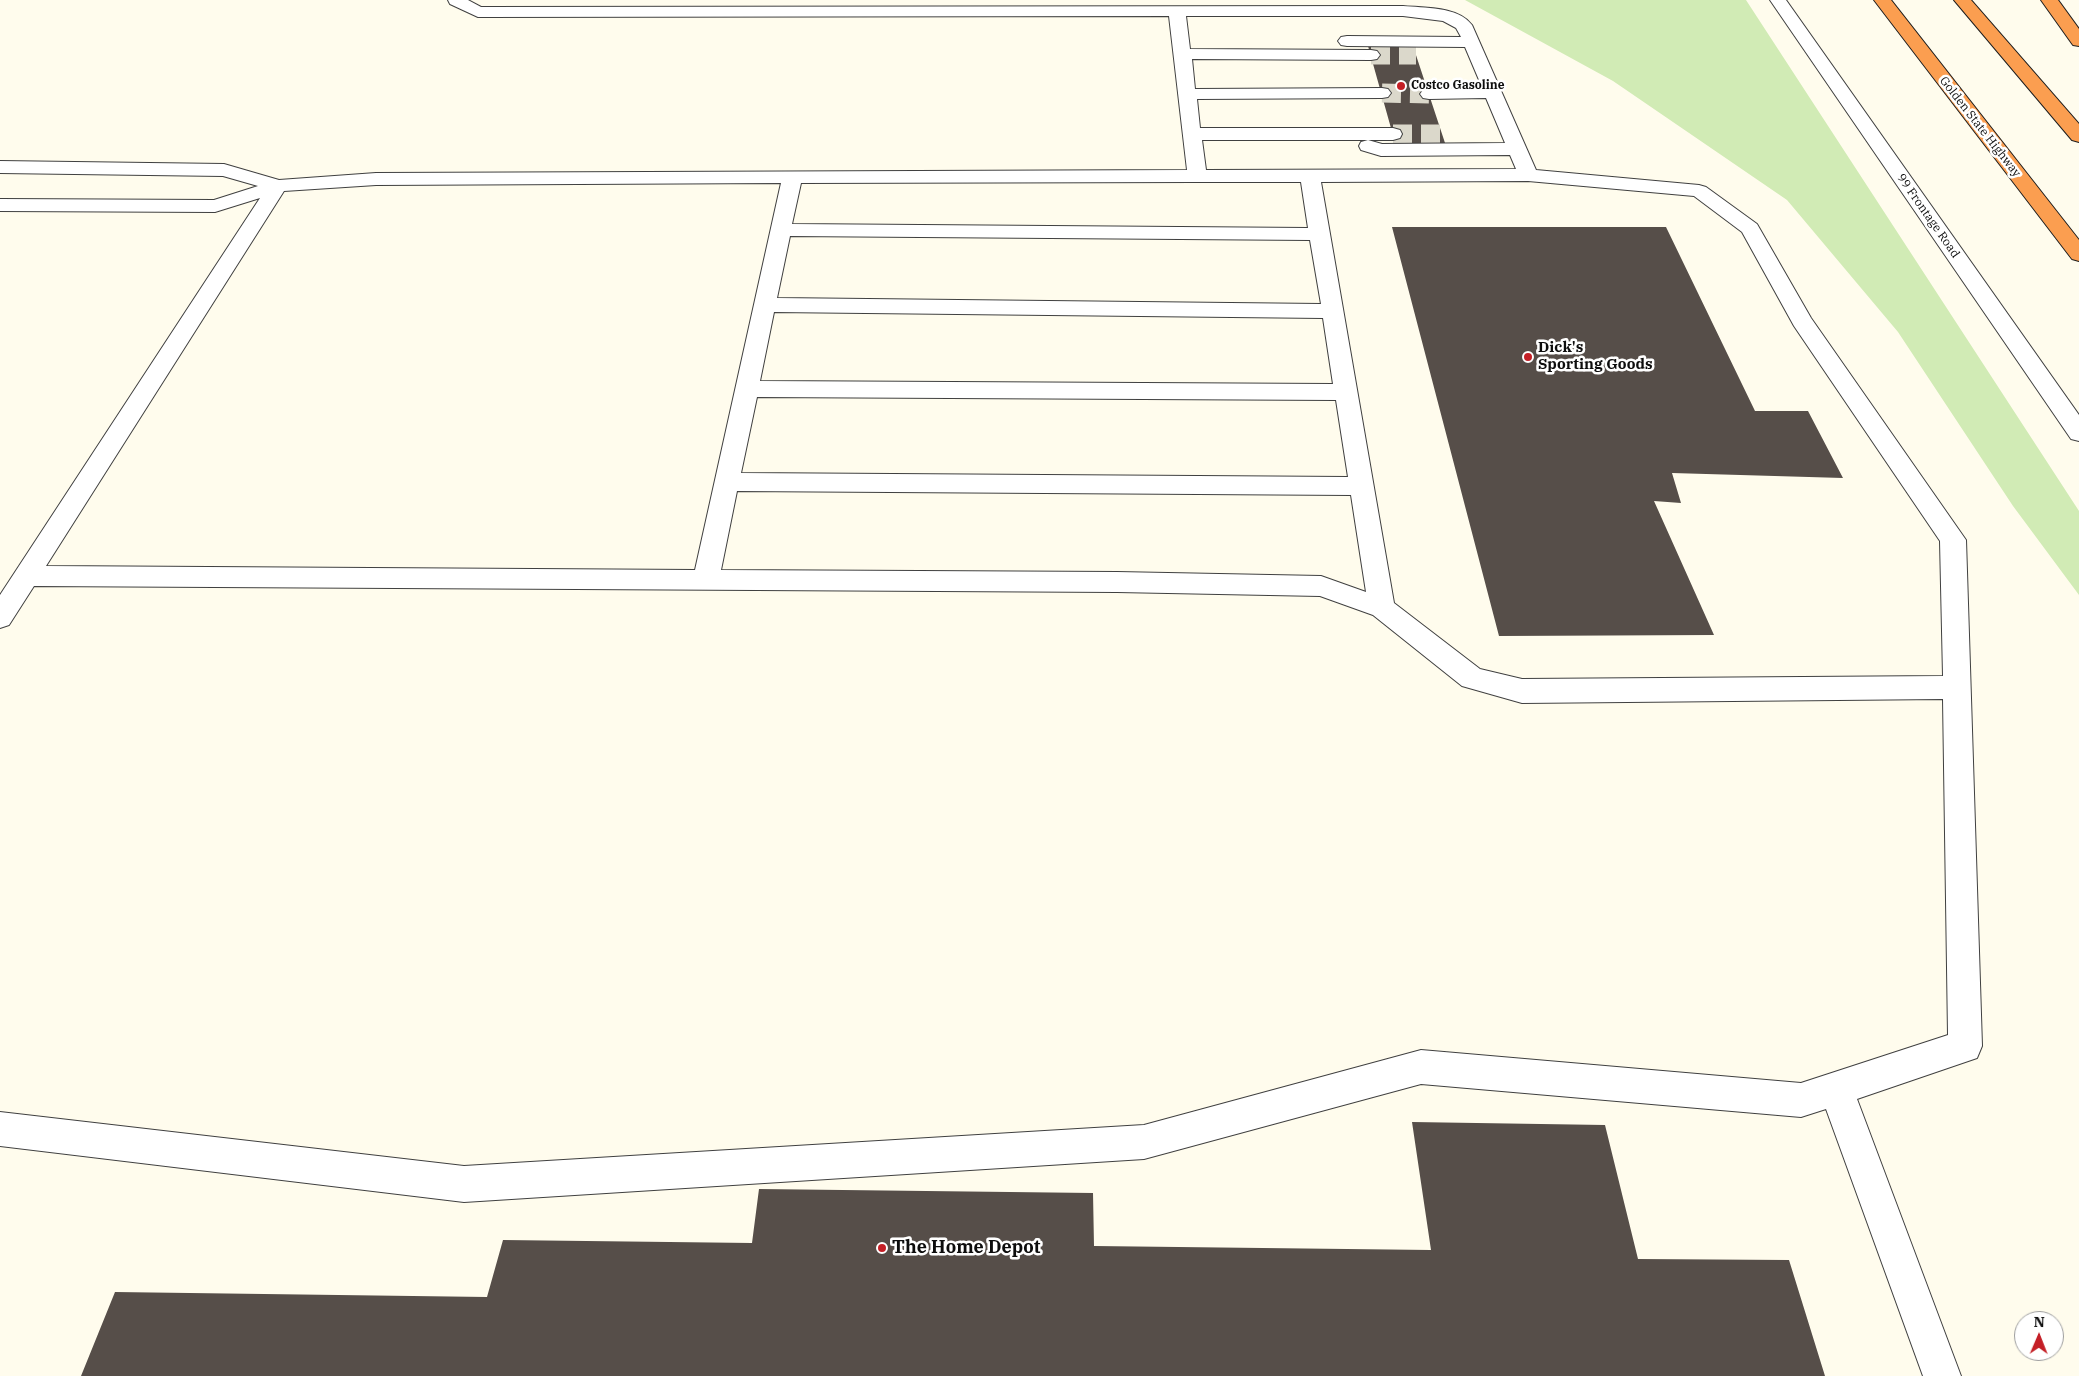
<!DOCTYPE html>
<style>
body{margin:0}
#map{position:relative;width:2079px;height:1376px;overflow:hidden;background:#fffced;font-family:"IBM Plex Serif",serif}
canvas{display:block}
.north{position:absolute;left:2014px;top:1311px;width:50px;height:50px;box-sizing:border-box;background:#fff;border:1px solid #9e9e9e;border-radius:50%;rotate:1deg;font-size:14px;font-weight:700;line-height:20px;text-align:center;color:#0d0d0d}
.north::after{content:'';display:block;margin:auto;width:18px;height:22px;background:#c41f26;clip-path:polygon(50% 0,100% 100%,50% 72%,0 100%)}
</style>
<div id="map">
<canvas width="2079" height="1376"></canvas>
<div class="north">N</div>
</div>
<script>
const context = document.querySelector('canvas').getContext('2d');
context.lineJoin = 'round';
function fill(path, color) {
  context.fillStyle = color;
  context.fill(path, 'evenodd');
}
function trace(path, color, width, dash) {
  context.strokeStyle = color;
  context.lineWidth = width;
  context.lineCap = dash ? 'butt' : 'round';
  context.setLineDash(dash || []);
  context.stroke(path);
}
function write(font, color, halo, rows, align = 'center') {
  context.font = font + ' "IBM Plex Serif",serif';
  context.lineWidth = 5;
  context.setLineDash([]);
  context.textBaseline = 'middle';
  context.strokeStyle = halo;
  context.fillStyle = color;
  for (const [text, x, y, turn = 0] of rows) {
    context.save();
    context.translate(x, y);
    context.rotate((+turn || 0) * Math.PI / 180);
    context.textAlign = isNaN(turn) ? turn : align;
    if (halo) context.strokeText(text, 0, 0);
    context.fillText(text, 0, 0);
    context.restore();
  }
}
const green = new Path2D(`
 M1465 0H1746L2079 511V595L2013 506 1898 332 1787 200 1613 81Z`);
const building = new Path2D(`
 M1368 46H1413L1446 146H1396Z
 M1392 227H1666L1755 411H1808L1843 478 1672 473 1681 503 1654 501 1714 635 1499 636Z
 M1412 1122 1605 1125 1638 1259 1789 1260 1825 1376H81L115 1292 487 1297 503 1240 752 1243 759 1189 1093 1193 1094 1246 1431 1250Z`);
const minorTunnel = new Path2D(`
 M1371 55H1416
 M1382 93 1429 94
 M1393 134H1442`);
const minor = new Path2D(`
 M448 0H468L481 7 1403 6C1423 8 1458 6 1472 25L1536 170 1699 185 1706 187 1757 224 1811 318 1966 540 1982 1046 1977 1058 1857 1099 1961 1376H1923L1826 1109 1801 1117 1421 1084 1144 1159 464 1202 0 1146V1112L464 1166 1144 1125 1421 1050 1801 1083 1948 1035 1943 699 1522 703 1462 686 1373 615 1320 596 1117 592 34 586 9 625 0 628V595L260 198 215 212 0 211V199L214 200 258 186 223 176 0 173V161L224 164 279 180 376 173 1187 170 1169 16 478 17 450 4ZM1186 16H1403L1443 21 1456 28 1461 37 1347 36 1341 37 1338 41 1341 45 1347 46 1465 47 1482 87 1429 89 1423 90 1420 94 1423 98 1429 99 1486 98 1505 143 1382 144 1368 140 1361 142 1359 146 1361 150 1381 156 1510 155 1516 169 1206 170 1202 140H1393L1400 138 1402 134 1400 130 1393 128H1200L1197 99 1382 98 1388 97 1391 93 1388 89 1382 88 1195 89 1192 59 1371 60 1377 59 1380 55 1377 51 1371 50 1190 49ZM1528 181 1694 196 1742 232 1794 326 1940 541 1943 676 1522 679 1480 669 1394 603 1321 182ZM1194 182H1301L1308 228 792 224 801 183ZM781 183 695 570 46 566 284 191 376 185ZM790 236 1310 240 1321 304 777 298ZM774 312 1323 318 1333 384 760 381ZM757 397 1336 400 1348 477 741 473ZM737 491 1351 495 1366 592 1321 576 1117 572 721 570Z
 M1770 0H1786L2079 415V441L2071 439Z`);
const highway = new Path2D(`
 M1874 0H1891L2079 240V261L2072 259Z
 M1954 0H1971L2079 124V142L2072 140Z
 M2041 0H2058L2079 29V46L2073 45Z`);
const markers = [
 [1401,86,5,"#c41f26"],
 [1528,357,5,"#c41f26"],
 [882,1248,5,"#c41f26"]
];
const farPoinames = [
 ["Costco Gasoline",1411,86]
];
const farStreetnames = [
 ["Golden State Highway",1980,127,52],
 ["99 Frontage Road",1928,216,55]
];
const poiNames = [
 ["Dick's",1538,348],
 ["Sporting Goods",1538,365]
];
const nearPoinames = [
 ["The Home Depot",892,1248]
];
fill(green, '#d1ebb5');
fill(building, '#564e49');
trace(minorTunnel, '#dbd8cb', 19, [19, 9]);
trace(minor, '#404040', 2);
trace(highway, '#1e1e1e', 2);
fill(minor, '#fff');
fill(highway, '#fb9e50');
for (const [x, y, r, color] of markers) {
  const dot = new Path2D();
  dot.arc(x, y, r, 0, 2 * Math.PI);
  context.fillStyle = color;
  context.fill(dot);
  trace(dot, '#fff', 2);
}
write('bold 12px', '#0d0d0d', '#fff', farPoinames, 'left');
write('12px', '#0d0d0d', '#fff', farStreetnames);
write('bold 15px', '#0d0d0d', '#fff', poiNames, 'left');
write('bold 18px', '#0d0d0d', '#fff', nearPoinames, 'left');
</script>
